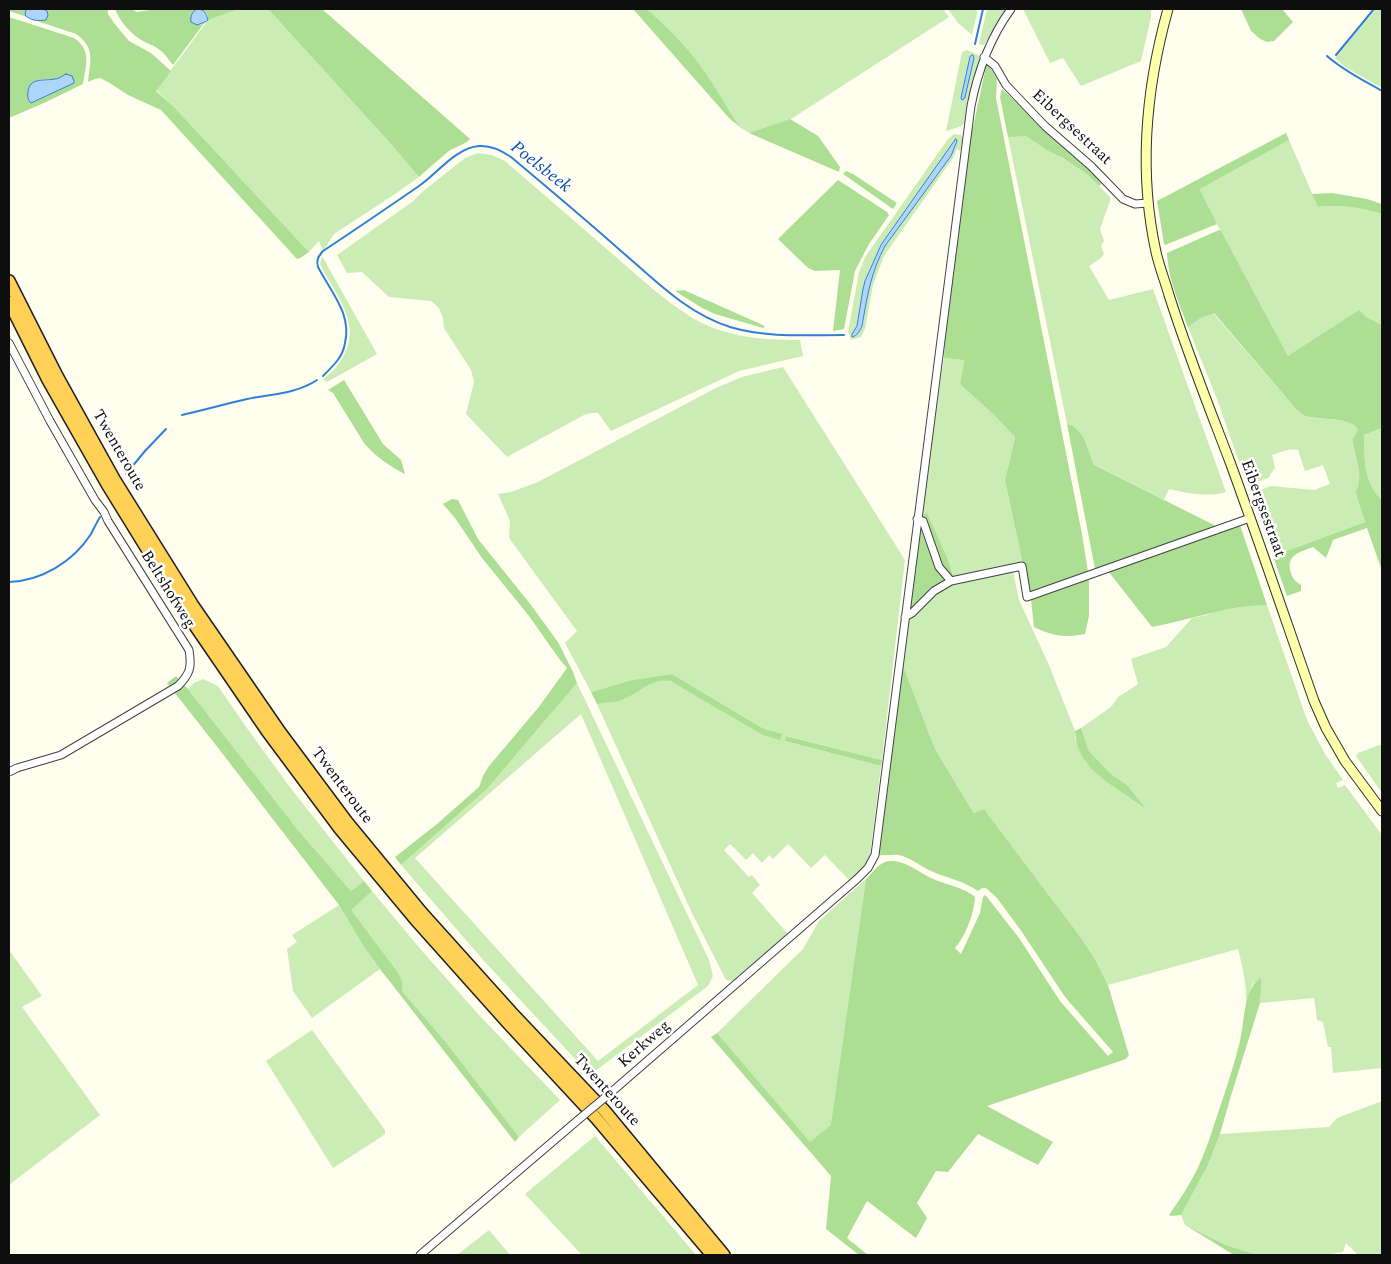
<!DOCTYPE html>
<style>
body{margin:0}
#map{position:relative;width:1391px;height:1264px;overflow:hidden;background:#fffeef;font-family:Spectral,serif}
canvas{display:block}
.frame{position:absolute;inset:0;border:10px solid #0e0e0e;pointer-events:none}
</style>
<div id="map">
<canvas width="1391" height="1264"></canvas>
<div class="frame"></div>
</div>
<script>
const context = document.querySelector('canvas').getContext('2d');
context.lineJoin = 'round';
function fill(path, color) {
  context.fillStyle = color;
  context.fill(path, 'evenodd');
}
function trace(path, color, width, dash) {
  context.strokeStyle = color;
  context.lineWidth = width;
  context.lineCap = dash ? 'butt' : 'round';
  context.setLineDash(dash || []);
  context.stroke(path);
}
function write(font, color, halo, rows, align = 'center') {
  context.font = font + ' Spectral,serif';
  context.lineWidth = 5;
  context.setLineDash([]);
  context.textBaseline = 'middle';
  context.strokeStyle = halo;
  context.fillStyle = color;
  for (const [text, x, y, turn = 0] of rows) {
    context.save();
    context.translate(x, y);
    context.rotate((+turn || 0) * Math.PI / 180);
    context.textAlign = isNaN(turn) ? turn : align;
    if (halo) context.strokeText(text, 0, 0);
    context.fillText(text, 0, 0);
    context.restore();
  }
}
const green = new Path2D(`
 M239 9H268L391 144 419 177 395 194 334 234 323 251 319 241 309 252 175 108 156 90 208 20Z
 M647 9H943L949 17 791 119 749 133 741 128C728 110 718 90 705 72 689 48 668 28 647 9Z
 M948 9H978L972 35 958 23Z
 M987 9H1006L984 45 979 44Z
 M1023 9H1151V17L1141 61 1081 86 1063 58 1050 63Z
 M1376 9H1382V88L1345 67 1335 58Z
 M967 50 980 56V60L969 99 965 122 962 126 946 131 962 52Z
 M954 134 961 135 963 139 960 151 957 149 953 158 884 256 873 285 865 329 861 337 851 340 848 332 859 272 865 257 948 139ZM956 144 951 156 885 246C871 272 867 297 862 326L860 330 853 334 857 326 863 289 869 271 881 245 952 147Z
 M1013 136H1026L1048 151 1063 158 1088 175 1111 198 1100 229 1104 241 1101 246 1104 254 1101 258 1089 266 1109 300 1153 289 1226 492C1207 498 1188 493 1169 489L1164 500 1094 465C1088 451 1085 428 1067 424L1008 137Z
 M1289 140 1318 207C1339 204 1362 208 1382 214V325L1365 316 1288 356 1215 221 1200 190 1202 188Z
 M478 153 492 155 505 161 654 290C665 299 676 307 688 315 721 337 762 340 800 340L803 356 739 371 611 431 598 413H591L584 415 507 457 466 414 474 382 471 370 444 328 443 318 439 308 431 301 389 297 362 272 347 273 337 255 412 202 421 193 465 158Z
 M322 256 377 354 327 382 323 379C333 373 340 363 345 353 361 321 333 291 320 264Z
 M1213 313 1296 409C1300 412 1305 415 1310 417 1323 421 1352 416 1358 430L1352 440 1356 456 1360 481 1356 494 1365 522 1273 556 1251 494 1271 486 1314 490 1330 484 1323 465 1305 471 1298 450C1289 448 1281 452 1272 455L1275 468 1268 478 1247 485 1217 399 1188 327 1201 318Z
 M944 358 963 360 964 361 960 384 993 414 1015 437 1005 480 1023 564 954 578 947 557 927 514 921 519V508Z
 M783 367 905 560 882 760 787 736 785 741 881 766 869 863 850 881 825 855 811 868 788 844 773 859 769 855 762 863 753 853 746 860 730 844 724 850 749 877 752 875 760 885 752 893 788 934 732 981 726 980 691 911 597 704 624 700 645 685 652 682 667 680 764 729 672 674 632 680 591 692 565 643 577 631 509 538 510 521 498 494 511 492 538 482 716 388 742 377Z
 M1382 428V501C1363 479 1365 463 1364 435Z
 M1013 571 1019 600 1049 665 1075 731V738L1086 763 1121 791 1144 808 1126 784 1111 774 1089 751 1081 728 1111 707 1118 697 1138 684 1131 659 1166 647 1192 618 1207 615 1216 611 1255 605H1267L1307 720 1325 754 1343 780 1336 783 1338 788 1345 785 1382 835V1068L1333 1073 1331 1047H1328L1323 1022 1317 1020 1314 998 1260 1003 1261 992V977L1252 985 1246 1007C1247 985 1243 969 1238 949L1108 985 1095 959 1079 935 984 809 974 813 973 812 935 749 903 666 909 620 936 593 950 585Z
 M203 679 218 686 249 731 289 786 364 881 351 891 298 830 188 689 194 683Z
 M577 683 709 960 713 976 708 986 590 1075 485 962 401 865 487 789ZM581 714 698 985 598 1061 415 858Z
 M1382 744V793L1356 756 1358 753Z
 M866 879 832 1125 810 1143 717 1033 803 949 819 921Z
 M372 891 422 951 479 1015 560 1100 519 1137 445 1041 402 991V981L350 910Z
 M339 905 362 944 380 969 312 1018 293 991 287 949 297 942 292 935Z
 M9 950 42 996 22 1007 100 1115 9 1185Z
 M312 1030 385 1130V1134L381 1137 333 1168 266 1061Z
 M1382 1101V1255H1358L1346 1243 1343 1252 1325 1255H1257L1226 1245 1185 1225 1181 1215 1208 1165 1220 1134 1329 1127 1337 1118Z
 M595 1136 696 1255H582L525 1194Z
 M489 1230 510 1255H457Z`);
const forest = new Path2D(`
 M9 9H32L31 11 28 9 26 10 25 15 27 17 9 11Z
 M43 9H108V14L114 23 129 41 151 53 171 71 156 91 175 108 309 252 300 258 297 259 161 110 128 95 108 82 100 78 95 79 88 82C90 62 96 48 76 34L31 19 41 21 47 11Z
 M115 9H131L137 12 157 9H239L208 20 207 14 197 9 191 15 200 25 205 22 173 65C168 59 164 52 157 48 153 45 148 44 143 41 131 34 120 22 115 9Z
 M268 9H322L470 139C466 144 455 147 449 151 439 159 429 168 419 177L391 144Z
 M633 9H647C668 28 689 48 705 72 718 90 728 110 741 128L729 118Z
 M1241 9H1282L1293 22 1274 41 1267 42 1260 39 1251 31Z
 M9 17 74 38C92 50 86 66 83 84L44 103 9 118ZM47 79H74V83L31 103 38 80Z
 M987 62 997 79 996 98 1082 534 1088 572 1029 593 1005 480 1015 437 993 414 960 384 964 361 963 360 944 358 945 333 968 141 973 127Z
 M1002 89 1103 182 1099 186 1088 175 1063 158 1048 151 1026 136 1008 137 1000 97Z
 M790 119 818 136 840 167 839 172 749 133Z
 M1286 133 1289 140 1202 188 1200 190 1217 224 1165 245 1164 244 1157 201Z
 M846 171 853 174 897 203 893 209 843 174Z
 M838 180 887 212 889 215 869 244 855 271 844 329 833 331 840 270 815 271 808 268 778 239Z
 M1332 193 1367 199 1382 204V214C1362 208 1339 204 1318 207L1312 194Z
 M1219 230 1221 231 1288 356 1359 310 1365 316 1382 325V428L1364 435C1365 463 1363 479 1382 501V571L1367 528 1333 540 1326 558 1313 547C1300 552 1285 555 1291 573 1292 578 1296 582 1301 585V591L1287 596 1273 556 1365 522 1356 494C1356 489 1359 486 1359 482 1361 475 1354 448 1352 440L1358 430C1352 417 1323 420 1310 417 1304 416 1300 413 1296 409L1214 313 1201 318 1188 327C1179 303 1168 279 1167 253Z
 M684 290 765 326 763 328 715 314 702 308 675 291Z
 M344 380 383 444 401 460 405 474C389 466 376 457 364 443L333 393 328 390Z
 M1067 424C1085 428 1088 451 1094 465L1216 526 1095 569Z
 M452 499 458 500 478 539 531 605 558 642 573 672 577 683 487 789 401 865 395 857 437 824 479 787 483 776 489 766 538 708 567 668 560 660 529 616 482 558 455 518 443 504Z
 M927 513 947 557 954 578 947 574 942 567 921 519 925 514Z
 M1240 525 1267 605C1228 605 1191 620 1152 627L1108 571Z
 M920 528 923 532C930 549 932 570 947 582L936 585 910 610Z
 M1089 578V616L1085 634C1064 638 1053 636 1034 627L1031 599Z
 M903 666 935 749 973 812 974 813 984 809 1079 935 1095 959 1108 985 1129 1055 1126 1059 987 1106 1053 1142 1038 1165 978 1134 948 1172 936 1171 917 1203 927 1218 916 1238 867 1201 847 1238 868 1255H859L826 1229 831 1176 711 1037 717 1033 810 1142 831 1125 866 879C872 873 880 861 890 861 906 860 919 873 933 879 947 885 963 887 975 897 974 914 966 935 955 948L961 954 980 913 983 897 985 895 987 897 1019 938 1060 1001 1108 1056 1113 1052 1065 997 1022 932 997 898 986 888H982L978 891C964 881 947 878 931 871 920 866 911 858 899 855 892 854 886 856 879 855Z
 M672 674 764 729 782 734 780 740 763 735 670 681C650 679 641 691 625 699 617 703 606 702 597 704L591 692 632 680Z
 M176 676 188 689 298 830 351 891 364 881 372 891 351 910 398 973 402 981V991L445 1041 519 1137 515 1142 380 969 362 944 339 905 215 744 167 683Z
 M1081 728 1089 751 1111 774 1126 784 1146 809C1137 803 1129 797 1120 791 1097 775 1077 762 1075 731Z
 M786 736 882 760 881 766 785 741Z
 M1261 977V992L1260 1003 1230 1099 1220 1134 1208 1165 1181 1215 1171 1216 1169 1215C1180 1199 1191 1183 1199 1165 1208 1146 1214 1124 1221 1104 1228 1083 1235 1062 1240 1041 1245 1020 1243 990 1261 977Z
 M1185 1225 1226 1245 1257 1255H1234Z`);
const water = new Path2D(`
 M28 9 31 10 32 9H43L47 11 48 15 46 20C39 21 30 21 25 15L26 10Z
 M197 9C204 9 206 13 208 20L205 22 197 25 191 22C190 16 192 12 197 9Z
 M972 55H973L974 58 965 97 964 99 962 100 961 98 970 57Z
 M66 74 72 76 74 81V83L31 103C28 100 27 96 28 92 29 77 45 81 55 79 59 79 62 76 66 74Z
 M956 139 957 141 951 156 885 246C871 272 867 297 862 326 860 331 857 336 852 337V334L857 326 863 289 865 281 881 245Z`);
const stream = new Path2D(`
 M975 44 983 9
 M1336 55 1374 9
 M1327 56C1344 71 1363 80 1382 91
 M323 376C328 371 333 366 337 361 341 356 344 350 345 343 352 314 331 292 318 267 316 260 318 257 323 251 355 230 387 208 419 186 437 174 455 148 479 146 491 145 501 150 511 157 548 188 585 219 621 251 655 280 686 313 730 327 767 338 806 335 844 335
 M182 415C204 410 225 404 247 399 270 394 296 394 317 380
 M126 474 145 451 166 429
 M9 582C41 581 73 562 91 534 94 528 97 522 100 517`);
const minor = new Path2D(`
 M984 57 995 66 1006 85 1045 126 1091 166 1123 199 1135 204 1148 203
 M9 343 50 421 95 500 104 512 108 521 189 650C192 667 190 674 178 686L61 755 17 768 9 772
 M917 519 923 521 939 567 951 581
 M905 617 912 613 934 591 951 581 1022 566 1027 597 1250 518
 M608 1095 857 879 868 868 875 855 971 106C978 70 990 38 1011 9
 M420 1255 578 1120`);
const secondary = new Path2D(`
 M1168 9C1146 88 1138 170 1156 252 1159 266 1165 281 1169 295 1187 352 1209 407 1230 462 1259 541 1286 621 1314 701L1326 728 1345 761 1382 811`);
const trunk = new Path2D(`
 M9 281 57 376 114 479 192 604 280 732 347 822 422 913 511 1012 604 1110 724 1255
 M9 302 48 380 107 484 189 617 267 731 340 829 415 919 507 1022 596 1118 712 1255`);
const minorBridge = new Path2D(`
 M578 1120 608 1095`);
const streetNames = [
 ["Eibergsestraat",1071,128,43],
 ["Twenteroute",118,451,60],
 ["Eibergsestraat",1262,509,70],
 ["Beltshofweg",167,590,58],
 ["Twenteroute",341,786,53],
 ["Kerkweg",645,1045,-41],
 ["Twenteroute",606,1091,48]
];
const waterNames = [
 ["Poelsbeek",540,168,38]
];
fill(green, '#cbedb5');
fill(forest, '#acdf93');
fill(water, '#afd5fb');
trace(water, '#3080d8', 1);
trace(stream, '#3080d8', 2);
trace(minor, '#414141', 9);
trace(secondary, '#303030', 11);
trace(trunk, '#1f1f1f', 14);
trace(minor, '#fff', 7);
trace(secondary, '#feffaa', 9);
trace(trunk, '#ffd156', 11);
trace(minorBridge, '#414141', 9, []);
trace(minorBridge, '#fff', 7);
write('16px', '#0e0e0e', '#fff', streetNames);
write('italic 18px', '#0d51ab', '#fff', waterNames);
</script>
